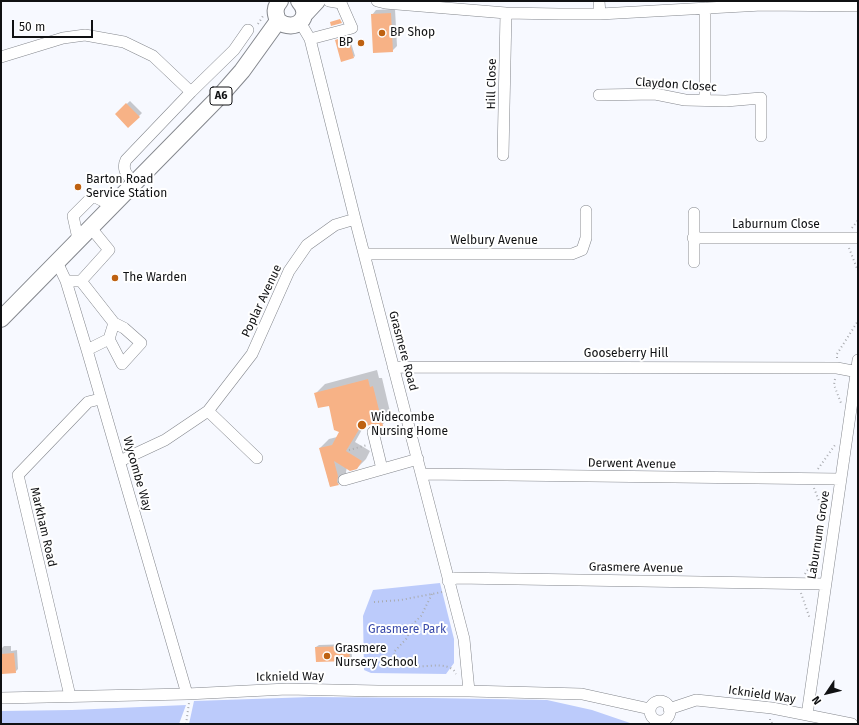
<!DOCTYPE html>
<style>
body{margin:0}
#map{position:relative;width:859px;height:725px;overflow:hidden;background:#f7f9ff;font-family:"Fira Sans",sans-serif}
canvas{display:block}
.frame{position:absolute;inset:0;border:2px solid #101113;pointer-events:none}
.north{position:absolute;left:807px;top:673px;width:40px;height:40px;-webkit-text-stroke:3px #fff;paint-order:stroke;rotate:235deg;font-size:11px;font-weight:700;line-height:16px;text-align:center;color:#101113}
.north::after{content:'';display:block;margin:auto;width:14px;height:18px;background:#101113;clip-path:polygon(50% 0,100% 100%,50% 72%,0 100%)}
.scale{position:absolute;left:12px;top:20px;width:81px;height:18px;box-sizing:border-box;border:2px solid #101113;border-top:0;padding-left:5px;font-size:12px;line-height:14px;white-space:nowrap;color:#101113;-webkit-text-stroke:3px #fff;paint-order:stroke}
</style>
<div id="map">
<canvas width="859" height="725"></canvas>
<div class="frame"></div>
<div class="north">N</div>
<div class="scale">50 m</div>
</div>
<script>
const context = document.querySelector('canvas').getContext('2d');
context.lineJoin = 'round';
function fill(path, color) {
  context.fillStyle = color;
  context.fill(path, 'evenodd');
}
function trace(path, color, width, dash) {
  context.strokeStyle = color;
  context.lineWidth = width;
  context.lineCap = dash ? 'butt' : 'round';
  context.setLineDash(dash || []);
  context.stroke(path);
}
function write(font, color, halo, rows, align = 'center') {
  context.font = font + ' "Fira Sans",sans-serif';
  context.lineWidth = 4;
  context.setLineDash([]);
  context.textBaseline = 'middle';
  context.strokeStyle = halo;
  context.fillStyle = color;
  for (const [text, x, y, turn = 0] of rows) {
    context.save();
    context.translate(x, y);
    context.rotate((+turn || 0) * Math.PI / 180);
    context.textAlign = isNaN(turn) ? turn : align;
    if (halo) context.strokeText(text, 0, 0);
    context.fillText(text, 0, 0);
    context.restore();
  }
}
const green = new Path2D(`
 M440 583 454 639V663L446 674 371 673 364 670 363 616 373 590Z
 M311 697 429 698 547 700 592 710 633 724H189L194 701Z
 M186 705 179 724H1V711L72 710Z`);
const shadow = new Path2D(`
 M395 9 397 46 392 51 372 15 376 10Z
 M349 36 355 56 354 57 336 40Z
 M130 101 142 113 128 127 116 114Z
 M377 370 379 378H382L391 416 382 425 374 423 364 426 355 442 370 451 366 459 357 468 347 467 346 472 347 475 338 484 330 486 320 448 329 439 337 437 340 432 329 405 316 393 325 384Z
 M351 644 352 657 349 660 316 647 319 645Z
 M4 646H11V651L17 650 18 669 15 672 2 673 1 649Z`);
const building = new Path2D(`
 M391 13 393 52 373 53 371 14Z
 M340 19 342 23 331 26 330 22Z
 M348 36 354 58 341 62 335 40Z
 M126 103 140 117 128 128 115 114Z
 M368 379 370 387 373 386 383 426 378 427 373 424 360 428 346 451 362 461 357 469 350 471 334 461 338 476 337 482 339 485 330 487 319 448 332 445 339 432 334 430 329 406 318 408 314 393Z
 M349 646 350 661 316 662 315 647Z
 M14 653 16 673 2 674 1 654Z`);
const path = new Path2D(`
 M258 24 263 16
 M852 228 858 220
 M849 248 858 271
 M837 358V354L858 321
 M835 379 834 385 841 403
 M349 450 367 445
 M818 469 835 445
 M814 488 824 514
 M805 574 819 552
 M801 593 810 619
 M432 594 421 616 412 625 407 638 394 652 395 661C413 673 439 660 452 669 454 670 455 672 456 674
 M374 602 401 600 442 592
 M770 719V721L773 724
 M186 724 189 703`);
const minor = new Path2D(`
 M377 1 385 3 506 13 559 14H600L762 5 858 6
 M599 1 600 14
 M705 8V100
 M300 22 310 39 355 219 464 639 469 691
 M310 39 352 28 341 3 329 1
 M1 57 63 38 85 35 124 42 153 56 191 92
 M599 95 655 94 685 100 726 101 761 98V136
 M503 155 506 13
 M135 184C128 176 121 170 126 160L191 92 234 50 248 30
 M694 213V262
 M693 238H858
 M77 242V234L73 216 93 196 107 203 114 205
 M364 254H572L582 250 586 238V211
 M57 262 66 281 87 350 187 694
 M66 281H81L114 323 109 339 87 350
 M81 281 109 250 91 228
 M109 339 122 364 141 343 124 328 114 323
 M393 367 837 368 858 372
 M208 411 257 458
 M373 432 382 469
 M120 461 165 440 208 411 252 354 289 271 307 245 335 225 355 219
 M422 474 841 479
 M344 480 418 459
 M448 581 456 578 825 584
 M70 696 18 475 88 402 100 399
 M1 698 187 694 287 689 378 691H469L582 694 650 709
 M650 711a10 10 0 1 1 20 0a10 10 0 1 1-20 0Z
 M669 709 696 700 772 708 852 724
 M807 715 858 360`);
const highway = new Path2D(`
 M280 1C274 8 275 13 278 21 296 34 313 16 299 1
 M304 15 317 1
 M1 319 220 96 242 71 278 21`);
const markers = [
 [382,33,4,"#be6111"],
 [361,43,4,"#be6111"],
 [78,187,4,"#be6111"],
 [115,278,4,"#be6111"],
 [362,425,5,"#be6111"],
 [327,656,4,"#be6111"]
];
const shields = [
 [221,96,22]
];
const shieldNames = [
 ["A6",221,96]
];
const poiNames = [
 ["BP Shop",390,33],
 ["BP",353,43,"right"],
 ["Barton Road",86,180],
 ["Service Station",86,194],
 ["The Warden",123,278],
 ["Widecombe",371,418],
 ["Nursing Home",371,432],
 ["Grasmere",335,649],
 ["Nursery School",335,663]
];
const streetNames = [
 ["Hill Close",492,84,-89],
 ["Claydon Closec",676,85,4],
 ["Laburnum Close",776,225],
 ["Welbury Avenue",494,241],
 ["Poplar Avenue",262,301,-65],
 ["Grasmere Road",403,351,75],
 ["Gooseberry Hill",626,354],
 ["Derwent Avenue",632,464,1],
 ["Wycombe Way",137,474,74],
 ["Markham Road",43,527,77],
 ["Laburnum Grove",819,535,-81],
 ["Grasmere Avenue",636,568,1],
 ["Icknield Way",290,677,-1],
 ["Icknield Way",762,695,8]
];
const parkNames = [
 ["Grasmere Park",407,630]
];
fill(green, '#bccbfb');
fill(shadow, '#0003');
fill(building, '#f7b286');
trace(minor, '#84878d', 12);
trace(highway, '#84878d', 18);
trace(path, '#a9abaf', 2, [1, 3]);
trace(minor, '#fff', 11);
trace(highway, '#fff', 16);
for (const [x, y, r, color] of markers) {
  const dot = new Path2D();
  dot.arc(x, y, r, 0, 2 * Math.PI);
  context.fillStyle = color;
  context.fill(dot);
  trace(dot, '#fff', 1.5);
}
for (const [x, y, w] of shields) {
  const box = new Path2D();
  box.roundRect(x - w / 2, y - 9, w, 18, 3);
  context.fillStyle = '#fff';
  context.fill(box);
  trace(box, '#101113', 1);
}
write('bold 11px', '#101113', null, shieldNames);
write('12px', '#101113', '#fff', poiNames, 'left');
write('12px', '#101113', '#fff', streetNames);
write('12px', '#394aaa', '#fff', parkNames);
</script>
